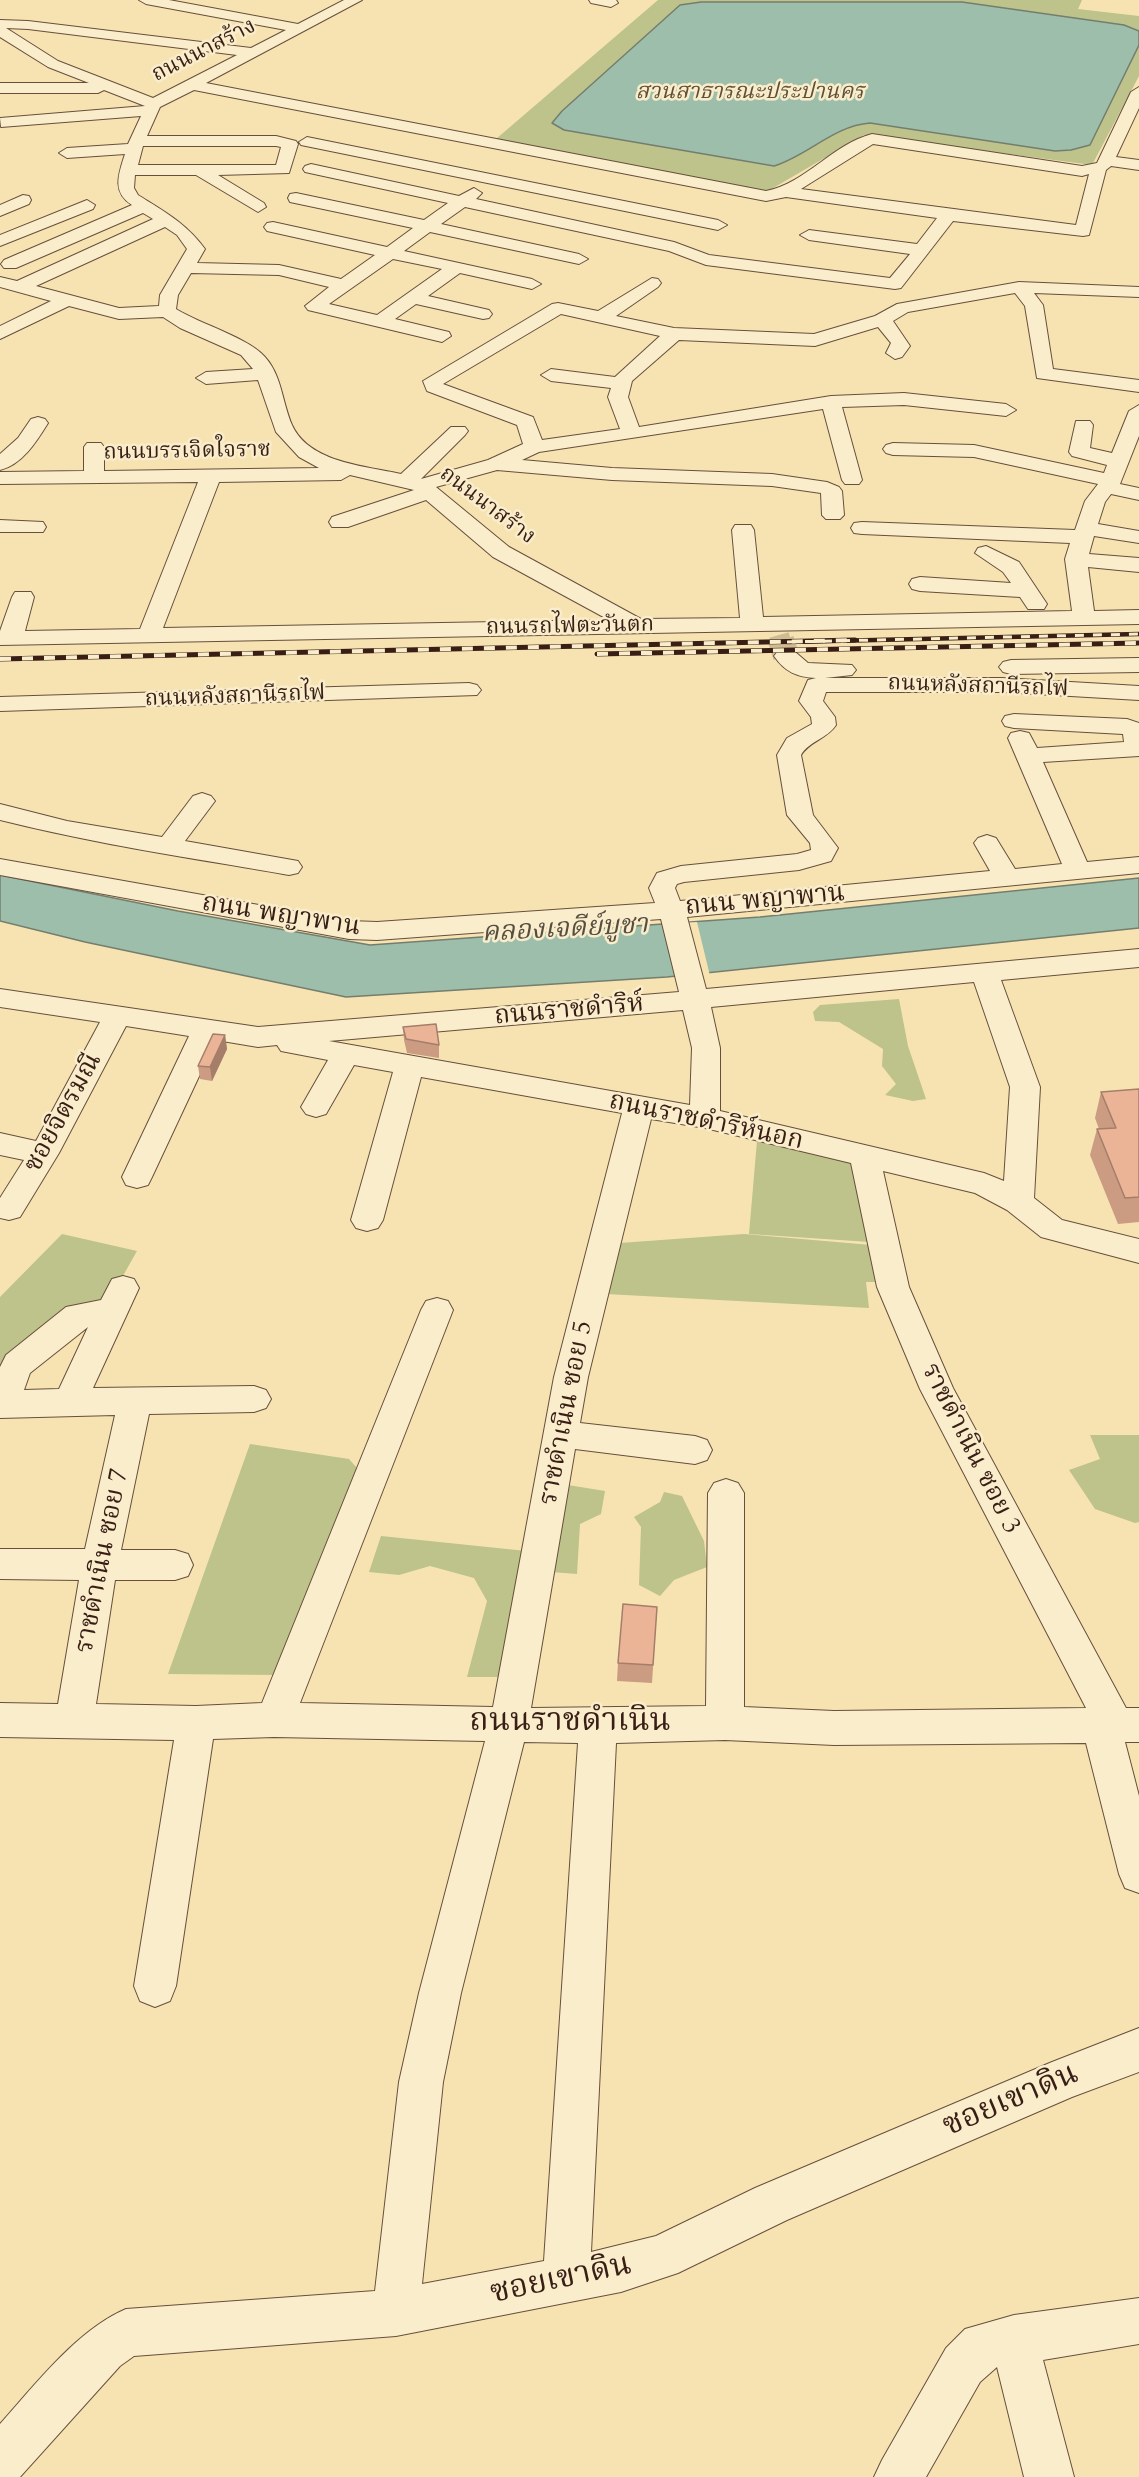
<!DOCTYPE html>
<meta charset="utf-8">
<style>
body{margin:0}
canvas{display:block;background:#f6e3b1}
</style>
<canvas width="1139" height="2477"></canvas>
<script>
const context = document.querySelector('canvas').getContext('2d');
context.lineJoin = 'round';
function fill(path, color) {
  context.fillStyle = color;
  context.fill(path, 'evenodd');
}
function trace(path, color, width, dash) {
  context.strokeStyle = color;
  context.lineWidth = width;
  context.lineCap = dash ? 'butt' : 'round';
  context.setLineDash(dash || []);
  context.stroke(path);
}
function write(font, color, halo, rows, align = 'center') {
  context.font = font + ' Cardo,"Noto Serif Thai",serif';
  context.lineWidth = 5;
  context.setLineDash([]);
  context.textBaseline = 'middle';
  context.strokeStyle = halo;
  context.fillStyle = color;
  for (const [text, x, y, turn = 0] of rows) {
    context.save();
    context.translate(x, y);
    context.rotate((+turn || 0) * Math.PI / 180);
    context.textAlign = isNaN(turn) ? turn : align;
    if (halo) context.strokeText(text, 0, 0);
    context.fillText(text, 0, 0);
    context.restore();
  }
}
const green = new Path2D(`
 M658 0H1082L1078 9 1139 16V76L1092 165 864 135 768 191 496 139Z
 M899 999 908 1046 926 1099 913 1101 885 1095 896 1084 882 1066 883 1049 839 1022 815 1021 813 1012 820 1005Z
 M757 1141 856 1162 870 1242 749 1234Z
 M62 1234 137 1251 107 1304 0 1381V1297Z
 M744 1234 871 1245 878 1282H866L869 1308 606 1294 620 1243Z
 M1090 1435H1139V1522L1135 1523 1095 1509 1069 1470 1100 1459Z
 M250 1444 349 1459 357 1468 276 1675 168 1674Z
 M568 1485 605 1491 601 1514 580 1524 577 1574 551 1572Z
 M664 1492 682 1496 704 1541 707 1567 674 1580 660 1596 639 1585 641 1527 634 1517 660 1502Z
 M381 1536 536 1552 512 1677H467L487 1601 474 1578 430 1566 399 1575 369 1572Z`);
const water = new Path2D(`
 M701 2H962L1124 25 1139 31V45L1090 145 1071 150 1055 151 870 123C833 126 809 155 774 166L564 130 552 123 562 111 680 5Z
 M0 875 178 911 370 945 760 917 1139 878V928L667 977 346 997 85 942 0 921Z`);
const pier = new Path2D(`
 M697 922 710 976 680 978 668 924Z`);
const minorTunnelFar1 = new Path2D(`
 M779 635 781 642`);
const minorTunnel = new Path2D(`
 M781 640 786 656`);
const minor = new Path2D(`
 M139 0H169L298 24 344 0H362L206 83 766 191C806 183 833 144 872 134L1082 166 1097 163 1131 92 1139 87V108L1116 157 1139 160V170L1111 166 1106 170 1089 235 1083 236 953 221 901 288 895 289 706 265 669 251 465 207 441 224 579 254 588 259 579 264 430 232 404 251 532 279 541 284 532 289 460 273 428 296 489 310 492 314 489 318 483 319 416 304 395 319 449 332 451 336 442 342 308 310 305 306 329 287 279 275 191 273 178 295 176 309C200 324 249 338 265 357 282 376 282 402 292 425 309 463 366 466 401 474L451 427H465L468 431 465 435 421 479 488 460 523 444 517 425 427 391 423 381 552 304 558 303 598 311 652 278 658 279 661 283 658 287 616 316 674 328 814 334 875 316 897 304 1019 282 1139 287V297L1034 293 1043 305 1053 369 1139 380V392L1037 378 1025 306 1015 293 908 312 893 321 910 346 902 357 895 359 886 353 891 343 878 327 815 346 679 340 632 381 628 397 639 427 831 396 904 393 1006 404 1016 410 1006 416 904 405 842 407 862 480 859 484H845L842 480 823 409 539 452 522 460 612 468 772 474 827 482 839 487 842 491 844 515 840 519H826L822 515 821 493 772 486 612 480 497 470 436 487 509 547 641 619 740 618 732 530 735 525H751L754 530 763 617 1072 611 1065 559 1070 543 862 534 854 533 851 528 854 523 862 522 1075 530 1085 501 1098 484 974 457 893 455 886 453 883 449 886 445 893 443 974 445 1104 473 1107 465 1072 456 1069 452 1076 421H1090L1093 425 1090 448 1112 453 1129 411 1139 405V436L1120 484 1139 488V500L1111 494 1105 502 1098 524 1139 531V543L1094 536 1089 554 1139 558V572L1088 567 1094 611 1139 610V624L0 645V631L12 597 15 592H31L34 597 25 631 140 629 198 482 0 484V472L84 471V447L87 443H101L104 447V471L319 468 299 457 276 432 258 380 206 384 196 378 206 372 253 369 241 355 180 328 163 317 119 319 69 306 0 339V326L51 301 0 287V277L17 281 153 219 143 213 16 268H4L1 264 4 260 132 205C111 192 119 173 125 154L67 158 59 153 67 148 128 144 141 116 1 127 0 118 145 106 104 90 98 93H0V83H89L48 67 0 37V20L28 21 251 48 286 30 146 4ZM6 28 28 29 237 55 153 98 58 61ZM194 90 766 201 786 197 937 218 917 244 809 230 800 235 809 240 910 254 890 278 709 255 674 242 476 199 482 193 474 188 459 196 311 164 305 166 303 169 305 172 448 203 424 220 296 193 290 194 288 198 290 202 413 228 387 247 273 222 267 223 264 227 267 231 375 255 341 279 279 265 197 263 205 249C186 223 165 212 138 195L134 188 135 175H196L258 212 266 207 264 203 218 175 289 173 298 144 296 141 276 136H147L160 107ZM873 144 1082 176 1089 174 1076 225 801 189ZM143 146H276L281 147 276 165H138ZM165 227 177 235 187 249 160 295 159 306 119 308 36 286ZM393 259 442 269 377 315 329 304ZM561 314 660 336 615 377 551 369 541 375 551 381 611 388 608 397 620 429 542 440 533 417 443 384ZM350 475 414 490 332 517 329 522 332 527H348L426 500 493 557 609 620 163 628 219 482 341 480Z
 M589 0H616L618 3 611 7 591 3Z
 M307 137 718 220 727 225 718 230 301 145 299 142Z
 M23 195 29 196 31 200 29 204 0 216V205Z
 M87 200 95 205 93 209 0 246V235Z
 M38 417 45 419 48 423C37 441 22 465 0 470V454L18 438 31 419Z
 M0 520 43 522 46 527 43 532H0Z
 M986 546 1019 562 1047 604 1044 609H1028L1020 597 920 591 912 589 909 584 912 579 920 577 1011 583 1003 572 975 553 978 548Z
 M786 649 794 651 808 663 852 665 856 670 852 675 825 678H1002L1139 686V700L1002 692H826L823 701 835 717 836 725C827 739 809 741 801 755L813 815 838 848 831 861 799 870 684 882 677 884 675 888 680 901 990 871 974 843 978 838 987 835 996 838 1015 869 1062 864 1008 738 1011 733 1020 731 1029 733 1037 748 1124 742 1123 734 1014 728 1005 726 1002 721 1005 716 1014 714 1127 719 1139 723V756L1043 762 1087 862 1139 857V873L687 917 706 989 1139 949V967L1001 980 1040 1087 1034 1198 1062 1220 1139 1239V1263L1041 1237 1007 1210 975 1193 883 1171 909 1287 953 1388 1126 1708H1139V1742H1125L1139 1796V1893L1125 1888 1119 1874 1086 1743 834 1745 725 1740 616 1743 591 2252 656 2236 755 2188 1052 2062 1139 2028V2072L1072 2097 787 2220 678 2273 621 2292 396 2336 134 2356 120 2366 20 2477H0V2424C35 2385 77 2330 126 2309L375 2291 399 2082 419 1993 485 1741 274 1737 213 1739 176 1986 170 2001 155 2007 140 2001 134 1986 174 1740 0 1737V1703L58 1704 79 1580 0 1579V1549H85L115 1415 0 1418V1367L6 1355 66 1307 101 1300 112 1279 123 1276 134 1279 139 1288 93 1388 254 1386 266 1390 271 1399 266 1408 254 1412 149 1414 121 1550H175L188 1554 193 1565 188 1576 175 1580H115L96 1704 196 1706 262 1703 421 1310 426 1301 437 1298 448 1301 453 1310 300 1703 493 1707 554 1377 622 1113 421 1077 383 1220 378 1228 367 1231 356 1228 351 1220 393 1072 354 1065 326 1114 316 1117 306 1114 301 1107 328 1060 281 1051 277 1045 258 1047 216 1040 152 1177 148 1185 137 1188 126 1185 122 1177 189 1036 126 1026 59 1153 20 1217 9 1220 0 1218V1198L24 1160 0 1155V1133L36 1141 100 1022 0 1007V989L258 1027 679 992 661 919 377 940 349 939 0 875V859L349 921 377 922 655 903 649 888 657 873 681 866 797 854 811 850 810 843 787 815 777 755 787 738 812 724 811 717 799 701 808 680 816 678C797 677 785 672 774 656L778 651ZM974 982 1010 1087 1004 1181 984 1173 720 1111V1048L711 1007ZM683 1010 692 1048 690 1105 329 1041ZM651 1119 705 1128 851 1163 877 1287 920 1389 1086 1708 834 1711 744 1707V1493L738 1483 726 1479 714 1483 708 1493 706 1706 531 1708 575 1449 695 1464 707 1460 712 1450 707 1440 695 1436 580 1423 588 1377ZM88 1327 59 1389 24 1390 30 1373ZM524 1742 578 1743 544 2261 422 2284 443 2082 461 1993Z
 M1139 658V672L1011 674 1003 672 999 667 1003 662 1011 660Z
 M469 683 477 685 481 690 477 695 0 711V697Z
 M202 793 211 796 215 801 185 841 298 861 302 867 298 873 289 875C192 858 95 844 0 820V804L67 821 162 837 193 796Z
 M1139 2298V2344L1043 2360 1074 2477H1024L997 2367 980 2382 926 2477H874L882 2460 946 2348 965 2329 1014 2315Z`);
const railFar1 = new Path2D(`
 M787 642 1139 634`);
const rail = new Path2D(`
 M597 654 1139 643
 M0 659 855 640`);
const wall = new Path2D(`
 M403 1027 439 1045V1058L407 1053 404 1040Z
 M225 1035 227 1049 212 1081 200 1079 198 1066Z
 M1139 1089V1222L1118 1224 1090 1155 1097 1129H1099L1095 1118 1101 1092Z
 M657 1607 652 1683 617 1681 618 1663Z`);
const shadedWall = new Path2D(`
 M225 1035 227 1049 212 1081 210 1067Z`);
const building = new Path2D(`
 M436 1024 439 1045 406 1039 403 1027Z
 M213 1034 225 1035 210 1067 198 1066Z
 M1139 1089V1197L1125 1198 1097 1129 1116 1128 1101 1092Z
 M623 1604 657 1607 653 1665 618 1663Z`);
const farStreetnames = [
 ["ถนนนาสร้าง",204,51,-27],
 ["ถนนบรรเจิดใจราช",187,452,-1],
 ["ถนนนาสร้าง",487,506,37],
 ["ถนนรถไฟตะวันตก",570,627,-1],
 ["ถนนหลังสถานีรถไฟ",978,687,2],
 ["ถนนหลังสถานีรถไฟ",235,697,-2]
];
const farParknames = [
 ["สวนสาธารณะประปานคร",750,93]
];
const streetNames = [
 ["ถนน พญาพาน",765,901,-5],
 ["ถนน พญาพาน",281,916,9],
 ["ถนนราชดำริห์",569,1011,-5],
 ["ซอยจิตรมณี",64,1113,-61],
 ["ถนนราชดำริห์นอก",706,1122,12],
 ["ราชดำเนิน ซอย 5",567,1413,-79],
 ["ราชดำเนิน ซอย 3",970,1449,63],
 ["ราชดำเนิน ซอย 7",103,1561,-79]
];
const waterNames = [
 ["คลองเจดีย์บูชา",565,930,-3]
];
const nearStreetnames = [
 ["ถนนราชดำเนิน",570,1723],
 ["ซอยเขาดิน",1011,2101,-23],
 ["ซอยเขาดิน",561,2280,-12]
];
fill(green, '#bdc38b');
fill(water, '#9dbeaa');
trace(water, '#757e6e', 1.5);
fill(pier, '#f6e3b1');
trace(minorTunnelFar1, '#d0bc92', 20, [20, 10]);
trace(minorTunnel, '#d0bc92', 26, [26, 13]);
trace(minor, '#684f3c', 2);
fill(minor, '#f9edcc');
trace(railFar1, '#391e15', 4.5);
trace(rail, '#391e15', 5);
trace(railFar1, '#f9edcc', 3, [9]);
trace(rail, '#f9edcc', 4, [11]);
fill(wall, '#cb9b82');
fill(shadedWall, '#a57e6a');
fill(building, '#ecb497');
trace(building, '#a57e6a', 1.5);
write('22px', '#391e15', '#f9edcc', farStreetnames);
write('italic 22px', '#615038', '#f9edcc', farParknames);
write('26px', '#391e15', '#f9edcc', streetNames);
write('italic 27px', '#574e42', '#f9edcc', waterNames);
write('32px', '#391e15', '#f9edcc', nearStreetnames);
</script>
